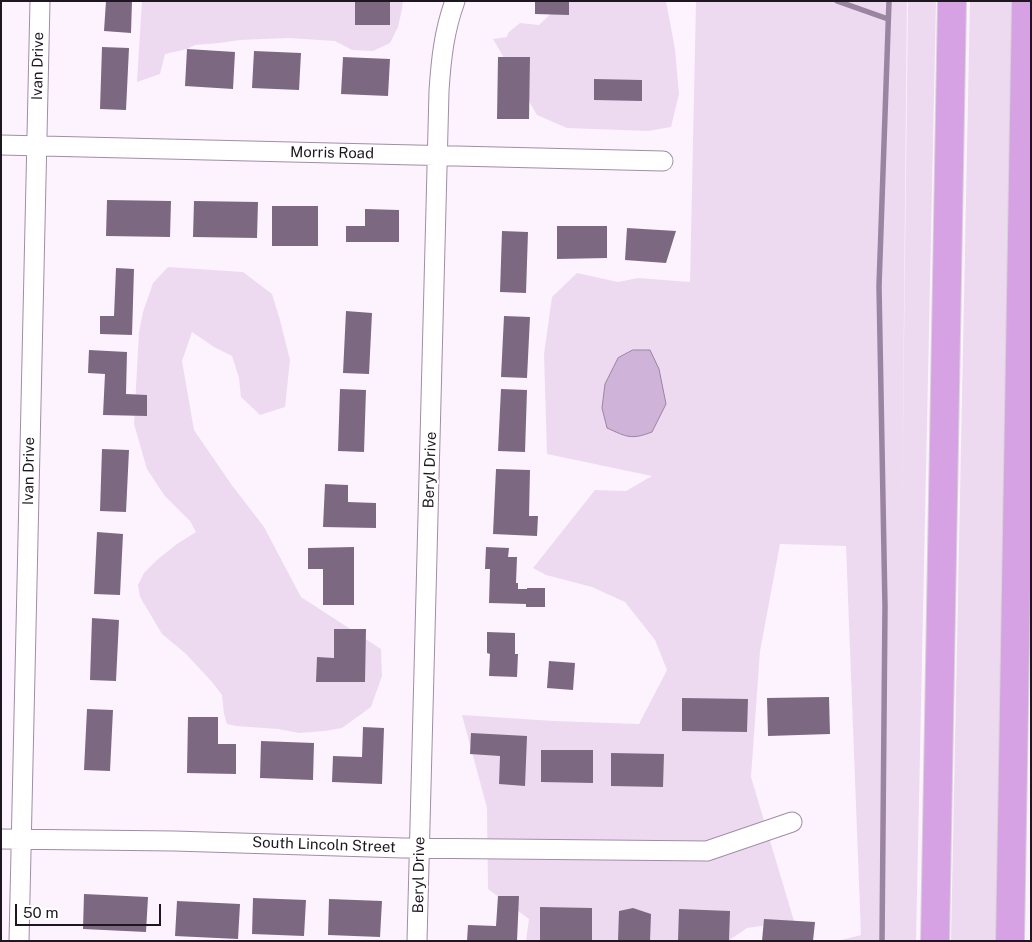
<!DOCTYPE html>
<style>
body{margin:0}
#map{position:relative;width:1032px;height:942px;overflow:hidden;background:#fcf3ff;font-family:"Public Sans",sans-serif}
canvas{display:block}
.frame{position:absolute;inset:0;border:2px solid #1e1620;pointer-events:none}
.scale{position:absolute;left:15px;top:904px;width:146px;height:22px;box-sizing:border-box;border:2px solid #1e1620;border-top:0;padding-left:6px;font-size:15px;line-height:18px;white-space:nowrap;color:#1e1620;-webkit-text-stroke:4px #fff;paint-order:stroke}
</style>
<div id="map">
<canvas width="1032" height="942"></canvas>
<div class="frame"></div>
<div class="scale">50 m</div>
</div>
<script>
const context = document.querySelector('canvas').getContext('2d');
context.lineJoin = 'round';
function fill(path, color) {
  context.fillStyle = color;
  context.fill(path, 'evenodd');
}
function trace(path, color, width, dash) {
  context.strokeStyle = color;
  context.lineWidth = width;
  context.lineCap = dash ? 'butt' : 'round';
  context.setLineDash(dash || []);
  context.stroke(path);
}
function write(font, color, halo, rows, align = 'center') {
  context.font = font + ' "Public Sans",sans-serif';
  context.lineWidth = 4.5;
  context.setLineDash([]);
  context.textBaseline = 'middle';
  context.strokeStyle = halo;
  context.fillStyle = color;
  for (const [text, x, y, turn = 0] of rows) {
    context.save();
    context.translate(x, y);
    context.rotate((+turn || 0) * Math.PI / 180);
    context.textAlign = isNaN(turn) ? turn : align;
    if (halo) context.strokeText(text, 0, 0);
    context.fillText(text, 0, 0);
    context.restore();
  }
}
const green = new Path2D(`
 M142 1H403L402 9 398 27 390 43 373 51 352 50 335 41 288 38 240 40 219 43 195 45 187 49 165 54 160 74 137 82Z
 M564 1H666L675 49 679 94 671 127 648 131 567 128 537 115 493 39 507 37 508 33 520 23 539 25Z
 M696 1H907L902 515 908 1H936L916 941H837L861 935 846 546 780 544 760 651 751 777 794 921 747 928 728 941H526L529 919 488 889 487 808 462 715 554 721 639 724 667 670 655 640 625 602 592 587 546 575 533 568 595 490 626 491 652 476 547 454 544 354 552 297 577 273 618 282 638 278 690 282Z
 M970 1H1013L1004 548 996 941H951Z
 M168 267 243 272 272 294 280 320 290 360 285 407 260 415 241 397 239 378 232 356 214 347 192 332 182 361 194 430 231 484 264 527 301 597 381 649 382 676 371 707 342 728 325 731 299 733 278 729 236 726 227 724 224 714 222 695 212 682 186 654 162 634 140 597 138 585 144 573 158 559 177 544 196 532 190 521 164 495 147 469 134 424 139 332 143 312 153 283Z`);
const water = new Path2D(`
 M633 350H650L659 369 666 404 652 432C631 440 627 437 607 428L602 408 605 384 618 358Z`);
const stream = new Path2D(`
 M837 1 888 19
 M882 941 885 607 879 286 889 1`);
const building = new Path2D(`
 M106 1H132L131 33 104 31Z
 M355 1H390V25H355Z
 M535 1H569V15L535 14Z
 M102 47 129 48 126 110 100 109Z
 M187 49 235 52 233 89 185 86Z
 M254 51 301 53 299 90 252 88Z
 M343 57 390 59 388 96 341 94Z
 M498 57H530L529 119H497Z
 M594 79 642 80V101L594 100Z
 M107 200 171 201 170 237 106 236Z
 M194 201 258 202 257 238 193 237Z
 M272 206H318V246H272Z
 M365 209 399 210V242H346V226H365Z
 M557 226H607V258L557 259Z
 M627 228 676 231 666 263 625 260Z
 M502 231 528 232 526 293 500 292Z
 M116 268 134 269 132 335 100 334V316H114Z
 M346 311 372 313 369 374 343 373Z
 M504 316 530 317 527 378 501 377Z
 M89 350 127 352 126 394 147 395V416L103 415 105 374 88 373Z
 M340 389 366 390 364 452 338 451Z
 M501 389 527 390 525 452 498 451Z
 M102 449 129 450 126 512 100 511Z
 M496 469 530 470 529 516H538L537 536 493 534Z
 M325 484 348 485V502L376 503V528L323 527Z
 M97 532 123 534 120 595 94 594Z
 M354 547V605H323V569H308V548Z
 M486 547 509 548 508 557H517L516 583H518V589H527V588H545V607H526V604L489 603 490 569H485Z
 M92 618 119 620 116 681 90 680Z
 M334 629H366L365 682H316L317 657 334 658Z
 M487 632 515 633V654H518L517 677 489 676 490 654 487 653Z
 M549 661 575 663 573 690 547 688Z
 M829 697 830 734 768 736 767 698Z
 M682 698 748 699 747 732 682 731Z
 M87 709 113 710 110 771 84 770Z
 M188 717H218V744H236V774L187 773Z
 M363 727 384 728 382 784 332 782 333 756 362 757Z
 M471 733 527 736 525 786 499 784 500 756 470 754Z
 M261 741 314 743 313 780 260 778Z
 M541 750H593V783L541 782Z
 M611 753 664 754 663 787 611 786Z
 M84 894 148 897 146 932 83 929Z
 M498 896H519L517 941H467L468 925 496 926Z
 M253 898 306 900 304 936 252 934Z
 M329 899 382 901 380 937 328 935Z
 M177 901 240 904 238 939 175 936Z
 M540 907 592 908V940H540Z
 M633 908 651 914 650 941H618L619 911Z
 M679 909 730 911 729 941H678Z
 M764 919 815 922 813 941H762Z`);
const minor = new Path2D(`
 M1 145 663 161
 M1 839 174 841 403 848 707 851 792 822
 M19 941 40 1
 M417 941 439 91C441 60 444 31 455 1`);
const primary = new Path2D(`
 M935 941 952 1
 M1010 941 1026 1`);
const streetNames = [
 ["Ivan Drive",38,66,-89],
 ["Morris Road",332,153,1],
 ["Beryl Drive",430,470,-88],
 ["Ivan Drive",29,471,-89],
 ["South Lincoln Street",324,845,2],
 ["Beryl Drive",419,875,-89]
];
fill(green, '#eddaf1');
fill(water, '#d0b3d8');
trace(water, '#9b84a1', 1);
trace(stream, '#9b84a1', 5.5);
fill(building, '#7d6882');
trace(minor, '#a28ca7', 21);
trace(primary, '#d6d5d7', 30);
trace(minor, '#fff', 19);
trace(primary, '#d7a2e3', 28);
write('15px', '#1e1620', '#fff', streetNames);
</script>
